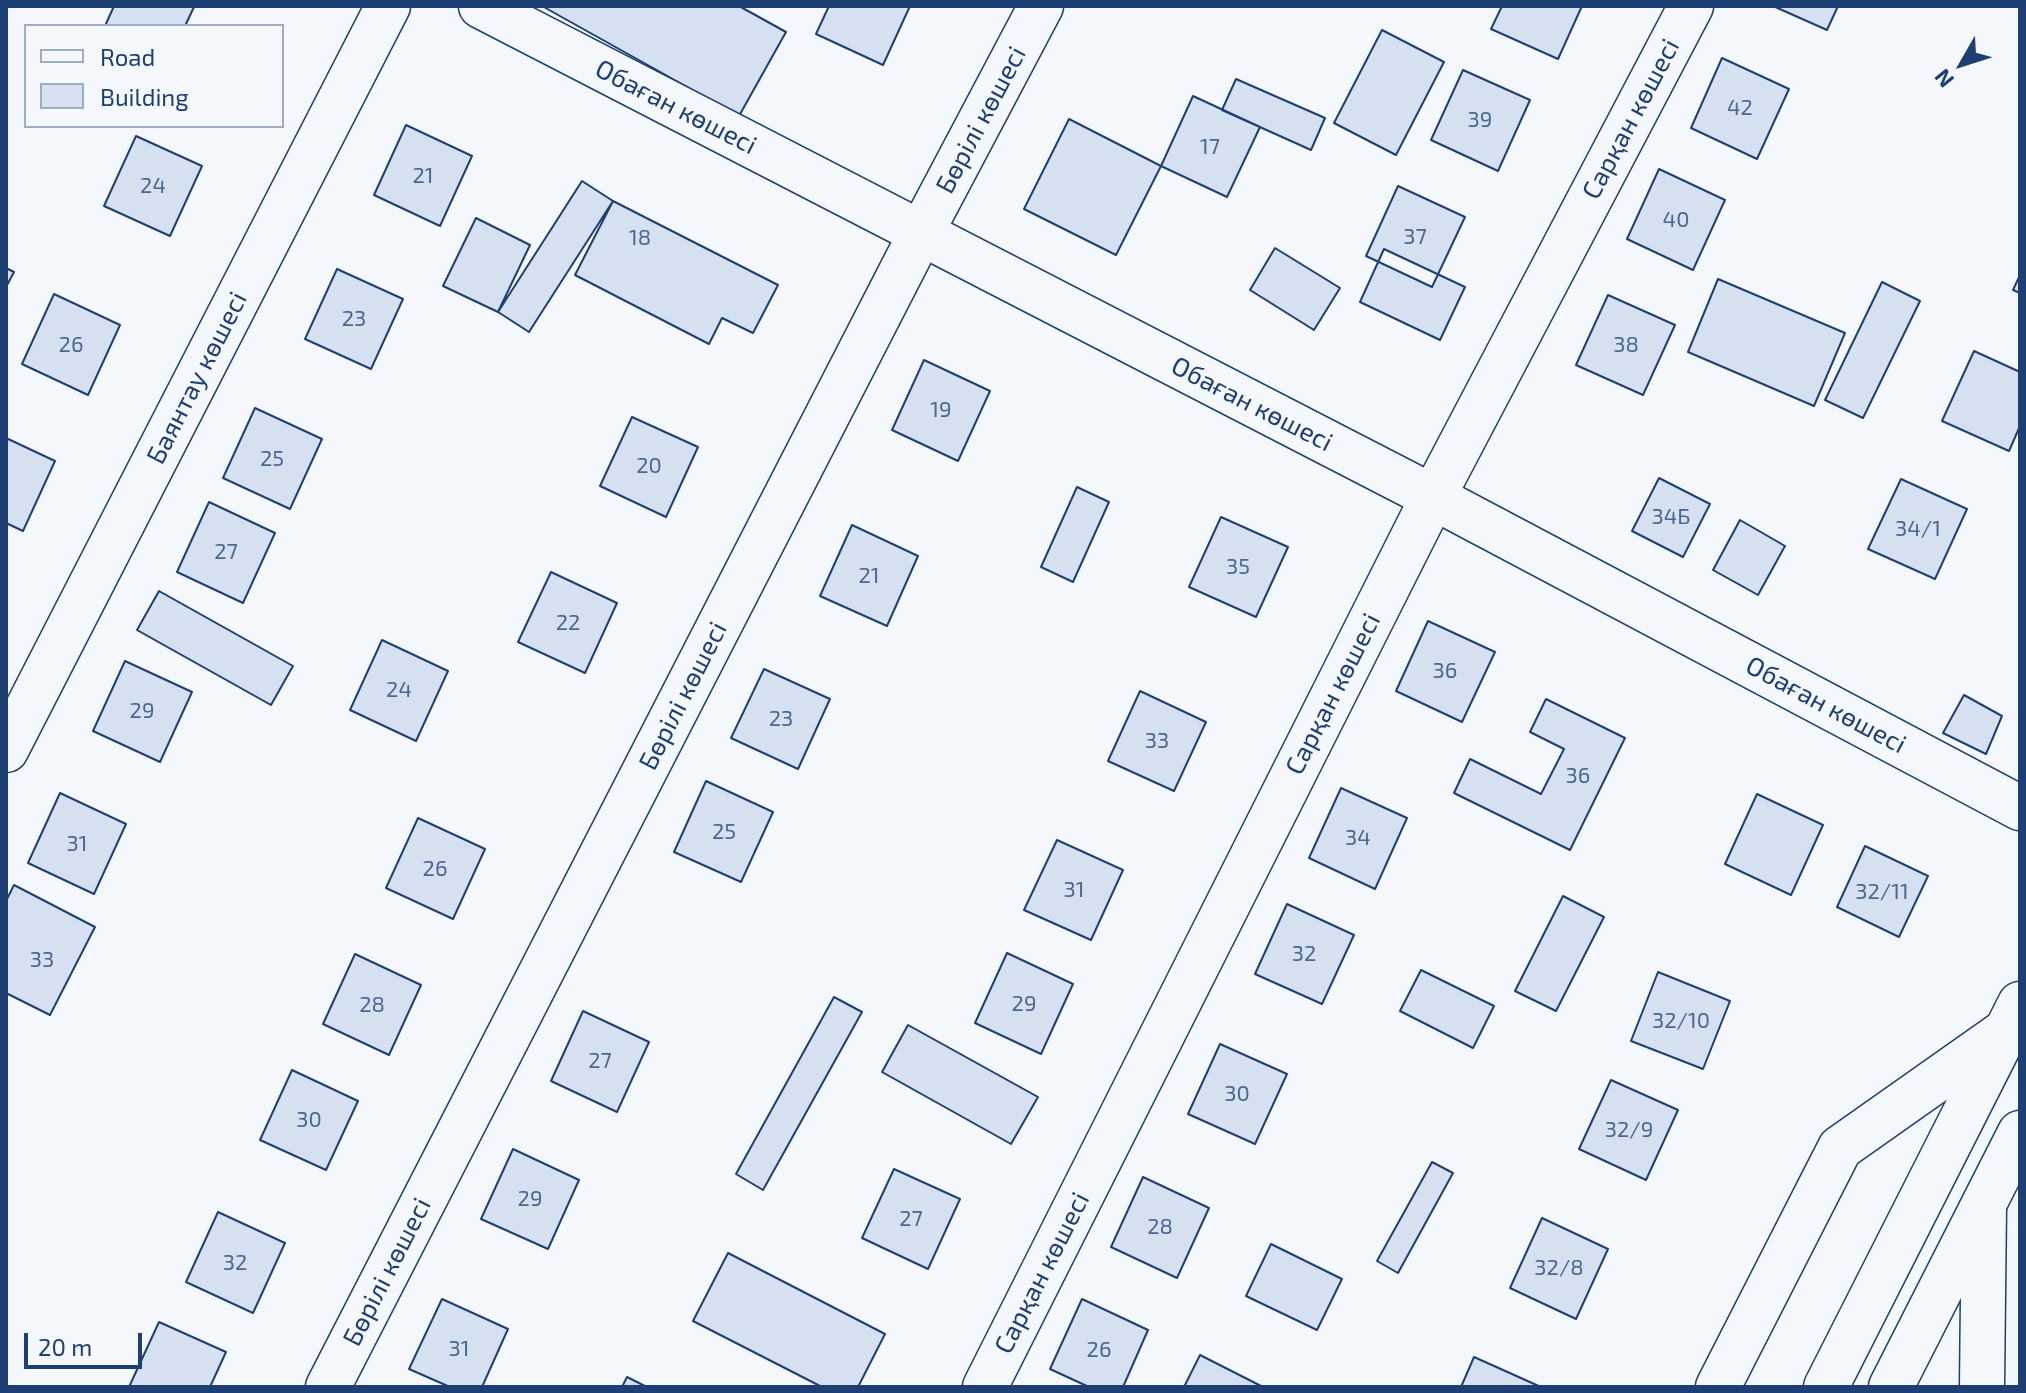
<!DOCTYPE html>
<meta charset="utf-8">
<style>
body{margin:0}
#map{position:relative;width:2026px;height:1393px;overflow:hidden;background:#f4f7fb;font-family:"Exo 2",sans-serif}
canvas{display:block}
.frame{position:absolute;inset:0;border:8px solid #1d3f73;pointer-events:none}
.legend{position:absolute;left:24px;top:24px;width:260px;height:104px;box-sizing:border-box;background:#f4f7fb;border:2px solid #9eadc5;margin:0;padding:10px 14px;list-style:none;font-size:24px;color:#1d3f73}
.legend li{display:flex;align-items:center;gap:16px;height:40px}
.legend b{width:40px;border:2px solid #9eadc5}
.north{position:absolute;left:1922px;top:24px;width:80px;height:80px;-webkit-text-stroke:6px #f4f7fb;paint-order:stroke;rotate:231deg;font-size:22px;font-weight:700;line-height:32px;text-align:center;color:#1d3f73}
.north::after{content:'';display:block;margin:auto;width:28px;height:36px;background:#1d3f73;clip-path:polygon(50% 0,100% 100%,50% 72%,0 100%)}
.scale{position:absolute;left:24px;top:1333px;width:118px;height:36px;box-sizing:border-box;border:4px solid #1d3f73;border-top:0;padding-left:10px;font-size:24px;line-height:28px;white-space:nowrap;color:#1d3f73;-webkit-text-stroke:6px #f4f7fb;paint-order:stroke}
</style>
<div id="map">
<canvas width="2026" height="1393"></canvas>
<div class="frame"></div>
<ul class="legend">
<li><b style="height:10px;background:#f4f7fb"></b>Road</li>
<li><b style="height:22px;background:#d5e0f0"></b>Building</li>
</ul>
<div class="north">N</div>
<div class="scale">20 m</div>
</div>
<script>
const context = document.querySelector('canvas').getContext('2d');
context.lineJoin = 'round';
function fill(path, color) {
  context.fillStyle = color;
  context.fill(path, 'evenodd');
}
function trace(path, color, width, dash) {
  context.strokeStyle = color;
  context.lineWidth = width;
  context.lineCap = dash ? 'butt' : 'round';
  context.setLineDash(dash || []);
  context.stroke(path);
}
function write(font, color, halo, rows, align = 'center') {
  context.font = font + ' "Exo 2",sans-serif';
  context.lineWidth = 6;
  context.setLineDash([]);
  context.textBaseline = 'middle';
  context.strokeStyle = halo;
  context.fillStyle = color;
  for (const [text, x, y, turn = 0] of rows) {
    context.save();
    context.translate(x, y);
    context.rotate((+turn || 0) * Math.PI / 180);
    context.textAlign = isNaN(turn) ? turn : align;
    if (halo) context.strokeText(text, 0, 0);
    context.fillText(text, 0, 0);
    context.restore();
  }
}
const building = new Path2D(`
 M114 6H191L194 7 185 26H105Z
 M542 6H739L786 32 739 116Z
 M829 6H910L883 65 816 34Z
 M1502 6H1582L1558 59 1491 29Z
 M1773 6H1838L1827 30Z
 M1382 30 1444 62 1396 155 1334 123Z
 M1722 58 1789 89 1757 159 1691 128Z
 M1463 70 1530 100 1498 171 1431 140Z
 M1236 79 1325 118 1311 150 1222 110Z
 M1193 96 1260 127 1227 197 1161 166Z
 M1069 119 1161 166 1116 255 1024 209Z
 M406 125 472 156 440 226 374 195Z
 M136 136 202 166 170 236 104 206Z
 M1659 169 1725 200 1693 270 1627 239Z
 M582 181 613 201 529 332 498 312Z
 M1398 186 1465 217 1432 287 1366 256Z
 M613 201 778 285 753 333 722 318 709 344 575 275Z
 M476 218 530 245 498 312 443 286Z
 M1275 248 1340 288 1314 330 1250 290Z
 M1384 249 1465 287 1440 340 1360 302Z
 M6 268 14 272 6 287Z
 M337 269 403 299 371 369 305 339Z
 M2020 275V293L2013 290Z
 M1718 279 1845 333 1814 406 1688 352Z
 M1882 282 1920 301 1863 418 1825 400Z
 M54 294 120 325 88 395 22 364Z
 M1608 295 1675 325 1643 395 1576 365Z
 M1974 351 2020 372V426L2009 451 1942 421Z
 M924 360 990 391 958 461 892 430Z
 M255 408 322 439 290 509 223 478Z
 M632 417 698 447 666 517 600 486Z
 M6 438 55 461 23 531 6 523Z
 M1659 478 1710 504 1683 557 1632 531Z
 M1901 479 1967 509 1935 579 1868 549Z
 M1077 487 1109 502 1073 582 1041 567Z
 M209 502 275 533 243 603 177 572Z
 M1221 517 1288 547 1256 617 1189 587Z
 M1740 520 1785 546 1758 595 1713 570Z
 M852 525 918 556 887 626 820 596Z
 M551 572 617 603 585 673 518 642Z
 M159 591 293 666 271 705 137 630Z
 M1428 621 1495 652 1462 722 1396 691Z
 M382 640 448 671 416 741 350 710Z
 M125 661 192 692 160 762 93 731Z
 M764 669 830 699 798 769 731 738Z
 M1140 691 1206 722 1174 791 1108 761Z
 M1964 695 2002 716 1986 754 1943 733Z
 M1546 699 1625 738 1570 850 1454 793 1470 759 1541 794 1564 749 1530 732Z
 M706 781 773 812 741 882 674 852Z
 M1341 788 1407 818 1375 889 1309 858Z
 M60 793 126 824 94 894 28 863Z
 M1757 794 1823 825 1791 895 1725 864Z
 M418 818 485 849 453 919 386 888Z
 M1057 840 1123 870 1091 940 1024 910Z
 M1865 846 1928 876 1899 937 1837 907Z
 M14 885 95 927 50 1015 6 993V901Z
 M1563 896 1604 917 1556 1011 1515 991Z
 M1287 904 1354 935 1322 1004 1255 974Z
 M1007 953 1073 984 1041 1054 975 1023Z
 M355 954 421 985 389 1055 323 1024Z
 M1421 970 1494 1006 1473 1048 1400 1011Z
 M1658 972 1730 1001 1703 1069 1631 1041Z
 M834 997 862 1012 763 1190 736 1174Z
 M583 1011 649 1042 617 1112 551 1081Z
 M908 1025 1038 1097 1011 1144 882 1072Z
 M1220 1044 1287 1074 1255 1144 1188 1114Z
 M292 1070 358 1101 326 1170 260 1140Z
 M1611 1080 1678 1110 1646 1180 1579 1149Z
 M513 1149 579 1180 548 1249 481 1219Z
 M1432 1162 1453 1173 1398 1273 1377 1261Z
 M894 1169 960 1199 928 1269 862 1238Z
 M1143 1177 1209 1208 1177 1278 1111 1247Z
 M218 1212 285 1243 253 1313 186 1282Z
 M1542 1218 1608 1249 1576 1319 1510 1288Z
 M1271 1244 1342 1279 1317 1330 1246 1296Z
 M728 1253 885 1334 858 1387H822L693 1321Z
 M442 1299 508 1329 482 1387H450L409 1369Z
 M1082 1299 1148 1330 1123 1387H1089L1050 1369Z
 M159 1322 226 1352 210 1387H129Z
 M1200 1355 1263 1387H1184Z
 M1474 1357 1541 1387H1461Z
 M627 1377 647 1387H622Z`);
const minor = new Path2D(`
 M481 6 1433 497 2020 808
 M6 750 388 6
 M328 1387 921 233 1041 6
 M985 1387 1433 497 1691 6
 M1718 1387 1840 1148 2006 1031
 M1982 1387 1984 1205`);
const major = new Path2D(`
 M1826 1387 2020 1004
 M1891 1387 2020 1133`);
const numberNames = [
 ["42",1740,108],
 ["39",1480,120],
 ["17",1210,147],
 ["21",423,176],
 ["24",153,186],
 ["40",1676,220],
 ["37",1415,237],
 ["18",640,238],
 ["23",354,319],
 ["26",71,345],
 ["38",1626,345],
 ["19",941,410],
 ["25",272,459],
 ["20",649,466],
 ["34Б",1671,517],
 ["34/1",1918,529],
 ["27",226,552],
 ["35",1238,567],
 ["21",869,576],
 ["22",568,623],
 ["36",1445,671],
 ["24",399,690],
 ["29",142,711],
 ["23",781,719],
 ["33",1157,741],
 ["36",1578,776],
 ["25",724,832],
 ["34",1358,838],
 ["31",77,844],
 ["26",435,869],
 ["31",1074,890],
 ["32/11",1882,892],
 ["32",1304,954],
 ["33",42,960],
 ["29",1024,1004],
 ["28",372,1005],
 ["32/10",1681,1021],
 ["27",600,1061],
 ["30",1237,1094],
 ["30",309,1120],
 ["32/9",1629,1130],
 ["29",530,1199],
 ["27",911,1219],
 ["28",1160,1227],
 ["32",235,1263],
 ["32/8",1559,1268],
 ["31",459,1349],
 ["26",1099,1350]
];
const streetNames = [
 ["Обаған көшесі",676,107,27],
 ["Сарқан көшесі",1631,119,-62],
 ["Бөрілі көшесі",981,120,-62],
 ["Баянтау көшесі",197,378,-63],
 ["Обаған көшесі",1252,404,27],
 ["Сарқан көшесі",1333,694,-63],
 ["Бөрілі көшесі",683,696,-63],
 ["Обаған көшесі",1826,705,28],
 ["Бөрілі көшесі",387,1272,-63],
 ["Сарқан көшесі",1042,1273,-63]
];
fill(building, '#d5e0f0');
trace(building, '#1d3f73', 2);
trace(minor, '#1d3f73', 47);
trace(major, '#1d3f73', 47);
trace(minor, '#f4f7fb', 44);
trace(major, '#f4f7fb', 44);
write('22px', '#4b6792', null, numberNames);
write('26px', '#1d3f73', '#f4f7fb', streetNames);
</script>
